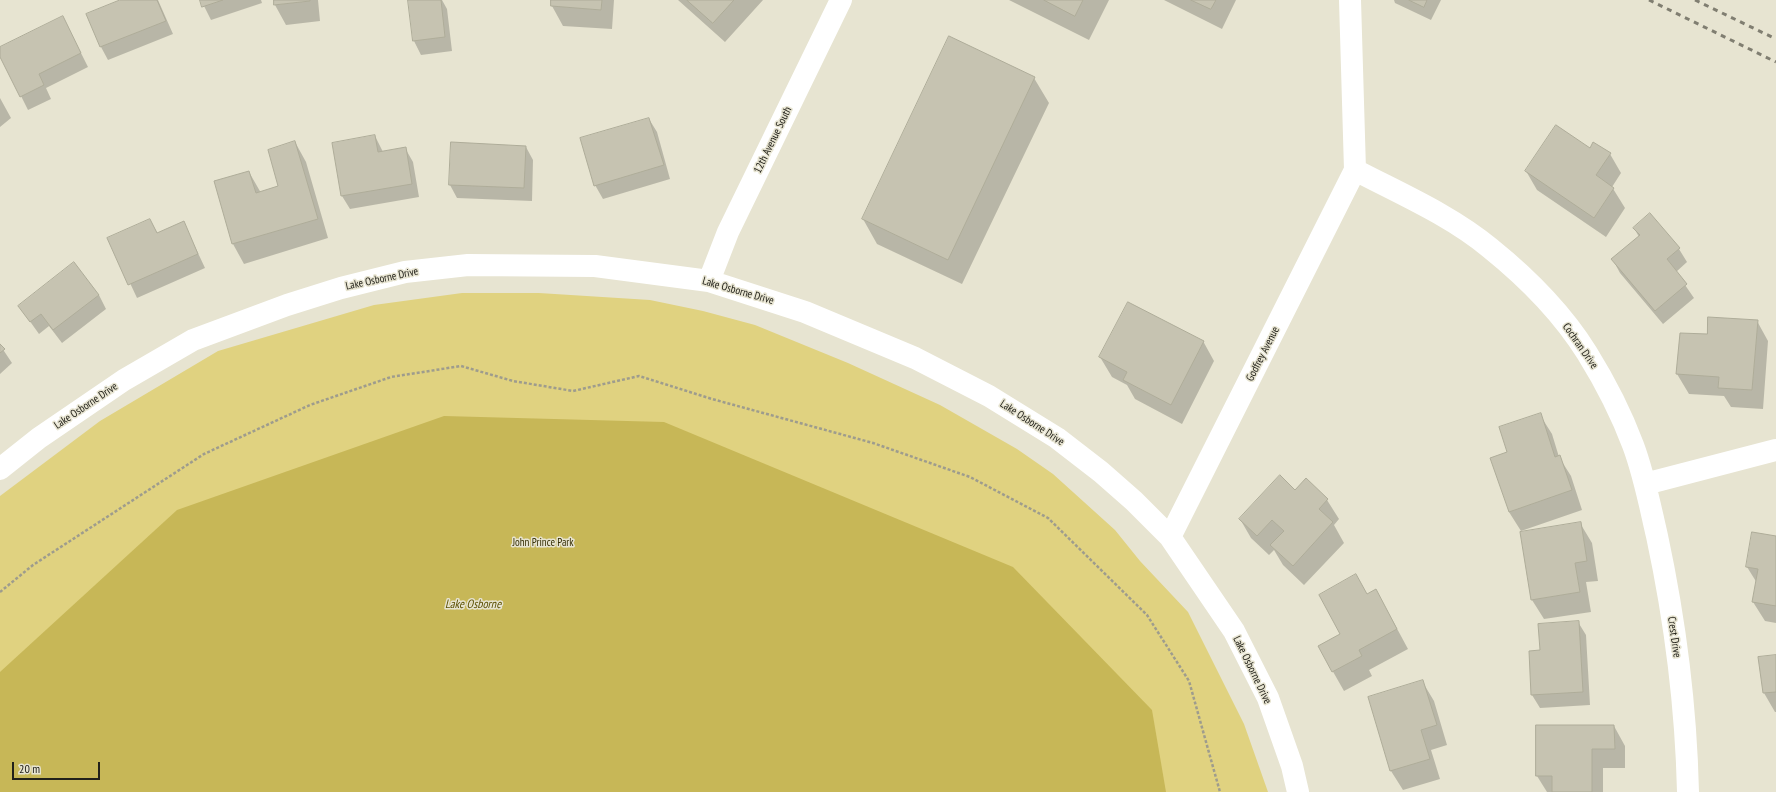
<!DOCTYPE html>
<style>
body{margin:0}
#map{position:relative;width:1776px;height:792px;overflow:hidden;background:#e7e4d1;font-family:"PT Sans Narrow",sans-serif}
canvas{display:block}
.scale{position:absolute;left:12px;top:762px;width:88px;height:18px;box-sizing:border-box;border:2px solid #22211a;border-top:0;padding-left:5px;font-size:12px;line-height:14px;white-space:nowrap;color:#22211a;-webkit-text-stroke:3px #e7e4d1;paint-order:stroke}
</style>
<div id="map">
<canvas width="1776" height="792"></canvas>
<div class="scale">20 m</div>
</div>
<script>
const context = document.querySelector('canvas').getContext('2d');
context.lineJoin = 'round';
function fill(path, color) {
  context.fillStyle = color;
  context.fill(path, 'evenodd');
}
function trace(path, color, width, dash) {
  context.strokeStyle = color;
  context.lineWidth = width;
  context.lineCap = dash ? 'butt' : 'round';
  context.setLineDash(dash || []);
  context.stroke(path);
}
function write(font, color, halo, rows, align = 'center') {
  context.font = font + ' "PT Sans Narrow",sans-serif';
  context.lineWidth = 3;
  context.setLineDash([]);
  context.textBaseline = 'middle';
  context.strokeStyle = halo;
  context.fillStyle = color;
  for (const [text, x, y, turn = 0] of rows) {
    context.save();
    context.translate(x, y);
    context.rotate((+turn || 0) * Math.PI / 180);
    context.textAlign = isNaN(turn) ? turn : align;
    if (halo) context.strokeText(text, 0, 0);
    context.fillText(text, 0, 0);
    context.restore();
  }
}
const green = new Path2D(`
 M462 293H539L650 300 703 311 755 325 848 363 940 405 1017 449 1053 474 1115 530 1140 561 1188 612 1244 724 1268 792H0V496L100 421 218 351 374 305Z`);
const water = new Path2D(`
 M444 416 664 422 1013 567 1152 710 1166 792H0V672L177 510Z`);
const shadow = new Path2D(`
 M123 0H158L173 34 108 60 101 47Z
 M201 0H261L262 3 211 20Z
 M275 0H318L320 21 286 25 275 5Z
 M409 0H442L447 9 452 51 421 55 414 41Z
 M552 0H614L612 29 563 26 552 6Z
 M678 0H763L725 42Z
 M1009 0H1109L1089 40Z
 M1164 0H1236L1222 29Z
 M1394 0H1441L1431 20 1395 3Z
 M63 17 88 67 46 88 51 99 28 110 0 54V48Z
 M1034 78 1049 103 962 284 877 244 863 219Z
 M0 98 11 118 0 127Z
 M649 119 657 132 670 179 603 199 595 185Z
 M375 136 383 152 405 148 413 162 419 197 350 209 342 196Z
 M295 142 306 162 328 238 244 264 233 244 215 182 249 172 261 193 280 187Z
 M526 147 533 160 532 201 457 198 450 185Z
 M1610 154 1621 173 1612 187 1625 208 1606 237 1537 190 1526 171Z
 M1650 214 1679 249 1687 262 1676 272 1694 298 1663 324 1620 273 1613 260 1639 237 1634 228Z
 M150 220 158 234 184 223 205 268 137 298 109 238Z
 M99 295 106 309 62 343 49 326 39 334 19 306Z
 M1757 321 1768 341 1763 409 1731 407 1724 396 1689 394 1677 374 1680 334 1708 335Z
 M1203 341 1214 361 1182 424 1135 399 1127 385 1112 377 1100 357Z
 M0 345 12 363 0 374Z
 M1540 415 1552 434 1559 457 1571 476 1582 510 1521 531 1509 512 1508 453Z
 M1306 480 1327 500 1339 519 1334 525 1344 543 1304 585 1283 565 1274 550 1269 555 1251 538 1240 519 1295 491Z
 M1580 523 1592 543 1598 581 1586 582 1591 612 1544 619 1532 600Z
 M1776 537V623L1765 621 1753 602 1757 583 1747 567Z
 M1367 595 1387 610 1408 649 1369 670 1372 676 1344 691 1319 647 1342 634Z
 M1578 622 1586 635 1590 705 1540 708 1532 695Z
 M1776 656V712H1775L1764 693Z
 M1422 681 1434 701 1447 745 1431 750 1440 779 1403 790 1391 771 1369 698Z
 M1537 726H1614L1625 746V768H1603V792H1547L1537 776Z`);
const building = new Path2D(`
 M120 0H157L166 21 100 47 86 14Z
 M200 0H223L202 7Z
 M274 0H310V1L274 5Z
 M408 0H441L445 37 413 41Z
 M551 0H602L601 10 551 6Z
 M687 0H734L713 23Z
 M1044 0H1083L1075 16Z
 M1191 0H1216L1211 9Z
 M1409 0H1427L1424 7Z
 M63 16 81 53 39 74 44 85 20 97 0 57V47Z
 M949 36 1035 77 948 260 862 219Z
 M649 118 664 165 594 186 580 138Z
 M1556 125 1590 148 1593 142 1611 153 1596 175 1614 188 1594 218 1525 171Z
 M375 135 378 152 406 147 412 184 341 196 332 143Z
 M295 141 318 219 232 244 214 181 249 171 256 193 278 186 268 150Z
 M451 142 526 146 524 188 449 185Z
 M1650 213 1680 248 1667 259 1687 284 1655 311 1611 259 1640 235 1633 228Z
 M150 219 157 233 184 221 198 254 128 285 107 238Z
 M74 262 99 295 53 330 41 314 30 322 18 306Z
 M1128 302 1204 341 1171 405 1123 380 1127 372 1099 357Z
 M1708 317 1758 320 1752 390 1718 388 1719 377 1676 374 1680 333 1707 334Z
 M0 344 5 349 0 353Z
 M1541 413 1555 457 1560 455 1572 490 1509 512 1490 458 1507 452 1499 427Z
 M1280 475 1295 490 1306 478 1328 499 1319 509 1333 522 1293 566 1270 545 1284 531 1272 520 1257 536 1239 519Z
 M1581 522 1587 561 1575 563 1580 592 1531 600 1520 532Z
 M1752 532 1776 536V606L1752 602 1758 569 1746 567Z
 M1356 574 1367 594 1376 589 1397 629 1359 650 1362 656 1332 672 1318 646 1340 634 1319 595Z
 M1579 621 1583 692 1531 695 1529 651 1540 650 1538 624Z
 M1776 655V692L1763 693 1758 657Z
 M1423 680 1437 725 1421 730 1430 759 1390 771 1368 697Z
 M1536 725H1614L1615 749H1592V792H1552V776H1536Z`);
const path = new Path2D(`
 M0 592 33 565 204 454 310 405 391 377 461 366 513 381 573 391 639 376 712 399 873 443 970 477 1048 518 1147 615 1189 681 1220 792`);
const minor = new Path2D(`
 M1355 170C1401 194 1450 215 1490 248 1526 277 1562 313 1587 353 1605 382 1621 413 1633 445 1644 474 1650 506 1657 536 1675 620 1686 706 1688 792
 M709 281 728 232 841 0
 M0 469 39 438 124 380 193 340 287 305 341 288 405 272 468 265 595 266 709 281 805 312 915 358 989 396 1057 438 1101 472 1134 501 1170 537 1234 631 1268 698 1292 766 1298 792
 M1645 484 1776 450
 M1170 537 1355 170 1350 0`);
const rail = new Path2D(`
 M1649 0 1776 62
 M1695 0 1776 39`);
const streetNames = [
 ["12th Avenue South",773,140,-64],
 ["Lake Osborne Drive",382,279,-12],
 ["Lake Osborne Drive",738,291,16],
 ["Cochran Drive",1580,346,55],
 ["Godfrey Avenue",1263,354,-63],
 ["Lake Osborne Drive",86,406,-34],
 ["Lake Osborne Drive",1032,423,33],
 ["Crest Drive",1674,637,82],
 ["Lake Osborne Drive",1252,670,64]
];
const parkNames = [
 ["John Prince Park",543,543]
];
const waterNames = [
 ["Lake Osborne",473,605]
];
fill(green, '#e0d280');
fill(water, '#c7b757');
fill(shadow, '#0003');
fill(building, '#c6c3b1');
trace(building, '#aeac99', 1);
trace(path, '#9e9c8d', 2.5, [3, 2]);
trace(minor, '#fff', 22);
trace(rail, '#807e71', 3, [5, 5]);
write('11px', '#22211a', '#e7e4d1', streetNames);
write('11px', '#332c02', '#e7e4d1', parkNames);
write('italic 12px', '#5d5204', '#e7e4d1', waterNames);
</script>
